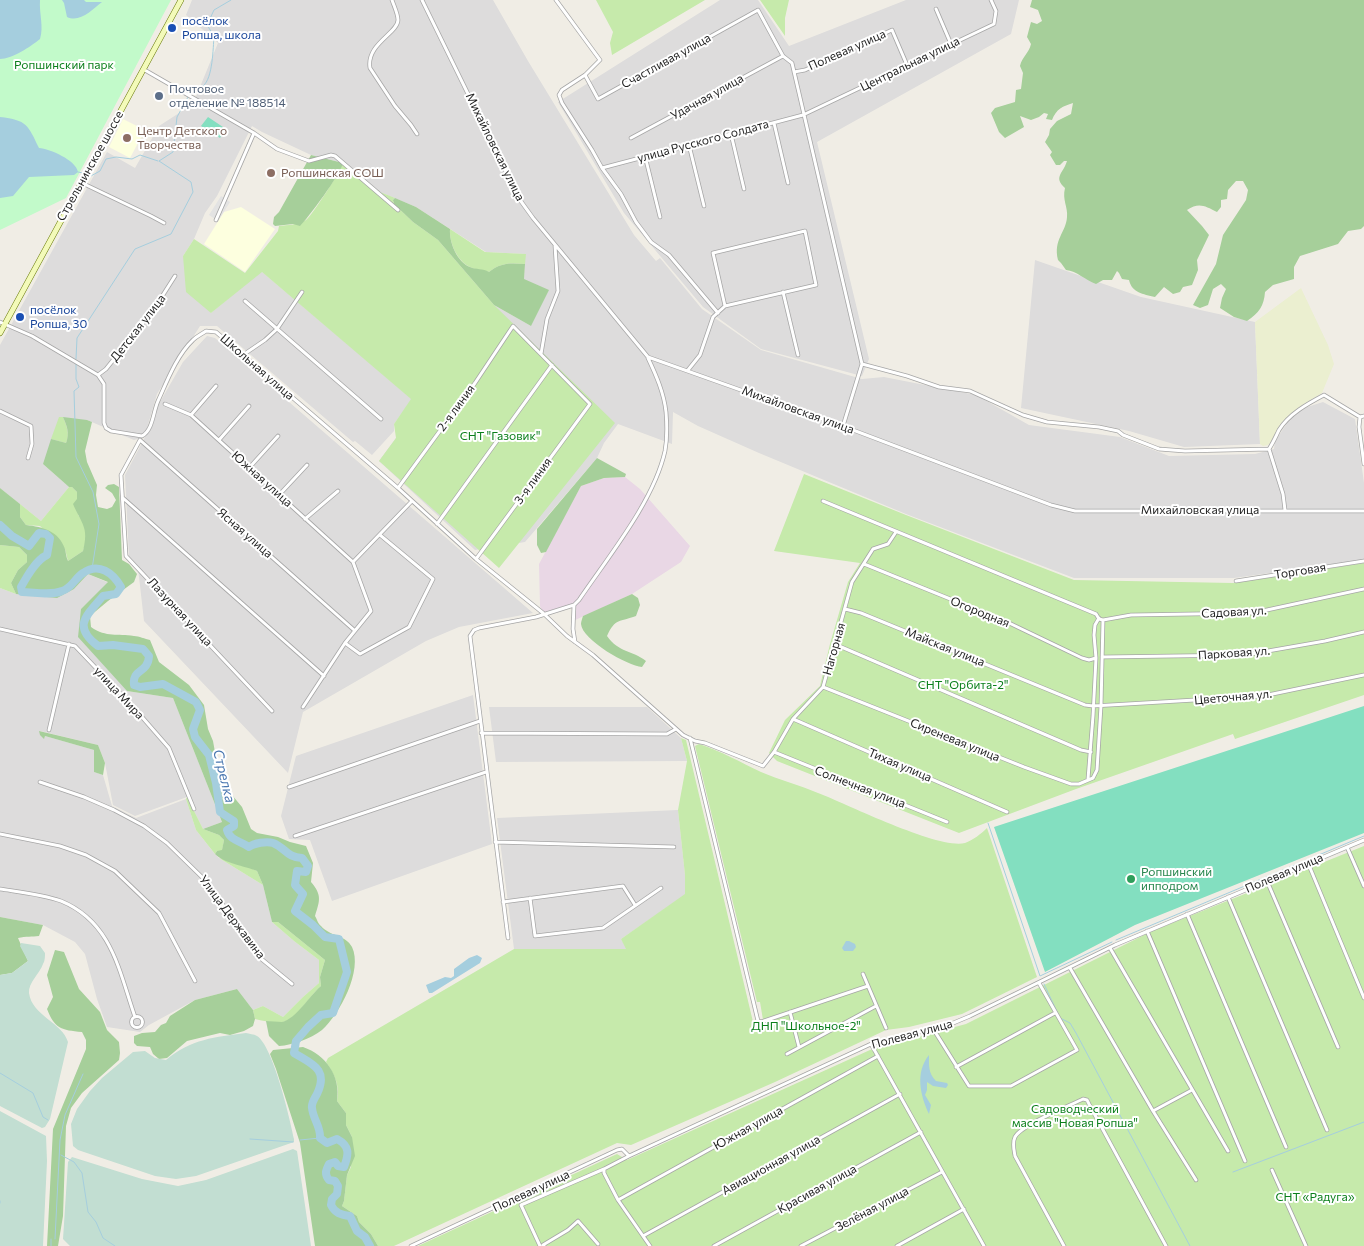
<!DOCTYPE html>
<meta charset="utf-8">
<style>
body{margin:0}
canvas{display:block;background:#f0ede5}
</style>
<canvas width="1364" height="1246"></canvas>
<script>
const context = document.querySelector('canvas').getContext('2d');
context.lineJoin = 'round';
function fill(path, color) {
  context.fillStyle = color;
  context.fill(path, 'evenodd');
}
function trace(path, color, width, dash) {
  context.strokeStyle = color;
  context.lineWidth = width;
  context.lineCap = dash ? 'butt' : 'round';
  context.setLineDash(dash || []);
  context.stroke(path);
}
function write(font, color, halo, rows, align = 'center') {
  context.font = font + ' Commissioner,sans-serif';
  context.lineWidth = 4;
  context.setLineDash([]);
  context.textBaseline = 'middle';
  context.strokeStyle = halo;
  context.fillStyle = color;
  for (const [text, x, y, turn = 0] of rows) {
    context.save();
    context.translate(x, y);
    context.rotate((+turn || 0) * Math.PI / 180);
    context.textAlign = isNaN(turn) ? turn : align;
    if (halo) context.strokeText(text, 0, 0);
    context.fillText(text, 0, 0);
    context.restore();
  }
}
const residential = new Path2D(`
 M192 0H493L528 61 634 235 656 261 660 258 702 309 761 350 862 379 884 377 976 395 1029 425 1120 437 1169 456 1255 454 1274 449 1275 441 1290 419 1304 408 1323 402 1355 419 1364 483V560L1234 578H1074L906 514 759 453 698 426 673 412 672 444 618 424 604 443 597 458 525 542 475 550 379 461 494 305 531 326 524 279 525 254 486 252 416 207 380 192 343 163 311 155 262 132 252 126 217 196 205 213 194 239 183 256 211 313 261 271 412 399 394 424V431L372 455 355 441 353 442 217 326H200L157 394 145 435 160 402 183 362 207 336 215 338 533 613 459 627 426 641 303 712 288 773 144 621 138 568 129 557 125 475 145 437 134 440 87 420 43 464 69 487 41 521 0 488V345L107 152 135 168 159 126 193 104 218 43 186 15Z
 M720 0H758L789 46 906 0H1019L1011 34 817 142 869 359 862 376 761 349 703 307 624 213 558 102Z
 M1035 260 1141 297 1255 322 1260 444 1184 447 1129 431 1021 408Z
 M88 574 109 583 81 609 127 691 173 698 222 822 203 829 187 797 135 816 113 805 105 763 98 745 40 731 44 738 45 736 94 750V772L103 775 112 806 136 818 186 799 196 830 215 854 219 858 263 885 272 922 294 941 319 960V983L303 997 283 1017 263 1006 253 1010 237 989 195 1000 149 1025 140 1032 107 1027 97 999 85 954 75 942 43 925 0 917V588L16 594 74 589Z
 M473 695 492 844 332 901 310 840 289 839 281 816 296 756Z
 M489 707H647L681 738 687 761 496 762Z
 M678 810 685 875V895L621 939 627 949H514L497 818Z`);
const industrial = new Path2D(`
 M625 477 640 489 690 546 681 562 632 594 573 621 574 606 543 613 540 606 539 564 581 486 604 478Z`);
const education = new Path2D(`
 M123 119 145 130 130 158 109 147Z
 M241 207 275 229 245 272 204 244 224 212Z`);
const farmland = new Path2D(`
 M1301 288 1328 345 1334 364 1322 393 1301 406 1280 425 1272 441 1268 445 1263 446 1260 444 1255 322Z`);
const grass = new Path2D(`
 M596 0H705L612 55 610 43 613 32Z
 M760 0H789L785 18V36Z
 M343 163 380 192 395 198 393 200 394 204 413 222 438 240 494 305 615 423 499 568 379 461 396 438 394 424 411 399 262 272 211 313 186 292 183 256 194 239 245 273 278 231 279 226C288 225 298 225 306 220 311 217 342 169 343 163Z
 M450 229 485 252 526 254 525 264C511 263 501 262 489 272 483 270 475 270 470 267 457 261 449 242 450 229Z
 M59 417H63C67 427 70 434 66 443L51 439Z
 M804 474 906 515 1074 580 1233 583 1364 563V695L1235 739 1233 734 1076 789 959 833 777 761 769 753 785 720 820 686 830 644 848 582 860 563 774 551Z
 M69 487H72L77 492 78 515 84 523 87 537 83 551 68 561 65 549 40 526 26 525 20 517V504L41 521Z
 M0 545 19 547 27 555V562L18 570 11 583 16 594 0 588Z
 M681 738 686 740 754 1026H764L760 1002H757L695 746 699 744C721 751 740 762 761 772 779 780 800 785 818 793 847 804 939 850 965 843 973 840 981 834 987 828L1037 977 962 1014 909 1027 886 1030 775 1082 631 1145 617 1143 394 1246H378L371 1234 359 1222 357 1216 342 1206 344 1201 347 1175 351 1167 352 1137 346 1125V1113L337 1101C340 1086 335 1075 326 1062L328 1058 514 949H626L621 939 685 894V875L678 810 687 761Z
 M187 797 203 829 219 835 224 840 222 851H217L215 854 196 830 186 799Z
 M1364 846V1246H418L617 1154 627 1160 870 1050 966 1024 1150 932Z
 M219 858 244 865 257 871 263 885Z
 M272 922H278L325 960 320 977 321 986C310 995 297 1019 283 1022 274 1023 263 1021 255 1019L253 1010 263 1006 283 1017 303 997 319 983V960L294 941Z`);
const forest = new Path2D(`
 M1032 0H1364V226L1361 229 1348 231 1338 244 1300 256 1294 267V279L1273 285 1265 292C1264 306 1259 313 1247 321L1234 317 1220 308 1222 298 1226 289 1221 284 1213 289 1208 305 1200 308 1193 305 1216 264 1223 235 1246 200 1248 190 1243 181H1236L1228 190 1227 199 1221 200V207L1217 212C1205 206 1199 202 1187 210L1202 226 1209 235 1197 260 1198 270 1192 285 1183 287 1180 292 1173 294 1164 287 1155 297C1143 294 1132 293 1129 280L1122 279 1119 273 1117 271 1112 280H1103L1096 284C1085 280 1077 271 1066 270L1061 263 1058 260C1053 239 1066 233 1067 217 1068 207 1062 200 1065 188 1053 177 1063 174 1067 161H1064L1060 165H1056L1050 155 1052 152 1045 142 1049 135 1050 129 1057 121 1071 114 1073 103C1063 106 1056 109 1052 120L1046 119 1048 114 1044 113 1039 117 1031 120 1020 116 1024 127 1005 138 999 132 991 113 995 108 1015 102 1016 90 1021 89 1023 73 1020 66C1022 57 1029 53 1031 44L1027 37 1031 22 1037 24 1042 21 1038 10 1030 7Z
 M311 155 343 163C341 174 308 218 300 226L293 224 275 226 273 224 274 217 279 212Z
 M395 198 416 207 450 229C449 242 457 262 470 267 476 270 483 268 489 272 501 262 511 263 525 264L524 279 549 290 531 326 494 305 438 240 413 222 394 204 393 200Z
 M63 417 87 420 92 422 85 451 87 462 97 485 96 495 98 507 107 509 112 507 116 500 112 493 105 488 108 485 114 484 119 487 122 560 129 564 137 574 134 582 108 601 90 616 91 627C107 638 117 633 134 636 139 636 145 639 150 640L159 662 189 685 204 705 208 729 213 741 218 769 232 795 242 807 251 829 257 833 278 837 290 842 306 846 313 863 311 882C322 895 320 900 315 916 317 919 318 924 321 926 329 936 346 935 352 947 363 970 340 1014 322 1030 310 1039 293 1045 279 1046L269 1036 266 1021C271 1021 277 1022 282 1022 296 1019 310 995 321 986L320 977 325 960 278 922H272L263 885 257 871C245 866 223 863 215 854L217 851 222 850 224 840 219 835 203 829 222 822 173 698 127 691 78 637 81 609 108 582 88 574 74 589 57 598 16 594 11 583 18 570 27 562V555L19 547 0 545V488L20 504V517L26 525C43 527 59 531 65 549 66 553 66 557 68 561L83 551C89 527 82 525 73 504L77 499V492L72 487H69L43 464 51 439 66 443C70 433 67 426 63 417Z
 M597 458 626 474 625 477 604 478 581 486 546 552 541 553 537 545V529Z
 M632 594 638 598 640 605 636 616C620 622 615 618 607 636 619 653 632 650 646 661L642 667C628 666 582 640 581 624 581 622 582 619 583 616Z
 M39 731 98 745 105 763 103 775 94 772V750L45 736 44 739 40 735Z
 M0 917 43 925 39 936C32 937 26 936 18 938L28 961 12 973 0 975Z
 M55 950 64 952 79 989 100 1012 107 1030 119 1042 120 1053 119 1060 82 1093 71 1108 66 1126 63 1216 58 1246H47L53 1129 86 1049V1040L82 1032C61 1030 55 1029 47 1009L53 997 47 975Z
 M237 989 253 1010 255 1019 253 1026 244 1031 230 1035 220 1033 187 1041 167 1058 159 1059 153 1054 150 1047 137 1046 134 1043V1036L142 1033 155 1032 161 1025 166 1023 170 1016 195 1000Z
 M303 1047C326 1055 341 1076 337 1101L346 1113V1125L352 1137 355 1156 347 1175 344 1201 342 1206 357 1216 359 1222 371 1234 378 1246H315L300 1143 276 1069 270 1054 273 1050Z`);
const wetland = new Path2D(`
 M21 943 40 946 45 953C45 956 45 961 43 964 40 973 28 983 29 993 32 1016 62 1022 68 1042L50 1119 45 1127 42 1128 0 1106V975L12 973 28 961 20 946Z
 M246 1033C249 1034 254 1034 257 1036 273 1046 290 1119 294 1139V1142L196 1176 176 1179 155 1176 78 1150 73 1146 71 1124 77 1109 90 1091 102 1078 133 1052 145 1051 155 1058 166 1060C191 1039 215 1037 246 1033Z
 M0 1111 46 1136 47 1161 43 1246H0Z
 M293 1149 297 1151 311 1246H70L63 1239 68 1162 72 1157 142 1179 178 1186 206 1180Z`);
const park = new Path2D(`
 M0 0H171L66 198 0 230Z`);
const pitch = new Path2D(`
 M208 117 226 129 220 138 201 126Z
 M1364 706V833L1135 925 1045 972 994 827Z`);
const parking = new Path2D(`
 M221 196 230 202 218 221 209 215Z`);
const water = new Path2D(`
 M0 0H40C39 14 44 26 40 39 30 47 12 59 0 59Z
 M62 0H84L86 2H102C92 10 80 23 67 17L64 3Z
 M0 117C27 120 28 125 39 148 50 149 76 160 78 172L74 175 29 177 13 196 0 198Z
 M846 941H849L855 944 856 947 853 951H844L842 948Z
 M477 955 482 958 480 963 432 993H429L426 985 445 977 451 978 454 976V969L469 958Z
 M929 1055C929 1065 928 1073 936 1081L947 1083 948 1085 946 1088 933 1086 927 1082V1090L925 1095 931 1105 929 1114C920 1095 915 1072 929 1055Z`);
const stream = new Path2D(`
 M192 91C195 89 200 88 203 86 213 78 213 48 214 36L207 25 214 10 231 0
 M78 172 83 173
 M89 177 100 171 106 159 116 157 132 159 140 155 158 161
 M76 359 77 338 135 249 171 234 193 192 191 182 159 161 173 152 177 117 188 97
 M76 363V379L79 387 74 391 76 457 93 492 99 524 92 569
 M988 823 1040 976 1112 942
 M1116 940 1364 836
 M1044 984 1060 1018 1070 1023 1076 1033 1190 1246
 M0 1073 33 1093 43 1117 48 1120
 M250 1139 293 1142
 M300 1140 320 1138
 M61 1155 74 1162 82 1173 88 1212 96 1222 103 1238 115 1246
 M1233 1172 1364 1122
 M0 1201V1203
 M55 1239 60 1140 65 1115 83 1074
 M51 1246V1239`);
const river = new Path2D(`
 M0 525 12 536 29 546 39 533 46 534 50 538 47 555C36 560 27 576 21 587L22 592C34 592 51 596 62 591 72 588 75 578 83 573 99 562 113 573 121 587L116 594 103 596C86 616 72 626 98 646L113 645 143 649 149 656C148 674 132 668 134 685L140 687 163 684 196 702 200 710 193 729 195 737 209 755 216 783 220 812 234 821V826L227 830C230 841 241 841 249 847 254 843 267 841 273 843 286 848 286 857 302 858L308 866 306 872 297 871 295 885 303 894 295 911 313 925 325 937 339 939 347 972 333 1013 321 1015 308 1027 296 1041 294 1053C312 1064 329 1069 317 1094 315 1098 311 1103 312 1108 313 1119 321 1127 320 1138L327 1143 337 1139C350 1146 349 1154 344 1167L338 1166 335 1162 329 1164C326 1170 324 1174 329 1180L335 1181 338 1186 337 1194 332 1199 331 1205C335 1213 341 1215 350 1216L357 1231 365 1237 370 1246`);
const street = new Path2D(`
 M392 0C394 6 398 14 398 20 398 33 366 44 370 68L395 106 411 125 417 134
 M422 0 520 200 533 218 648 357 853 430 1051 505 1075 511H1364
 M556 0 600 60 585 75 562 90 559 95 562 103 592 150 602 168 621 194 636 222 651 242 669 255 718 313
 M936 9 951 44
 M143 69 254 133 277 149 309 161 331 155 335 156 398 210
 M794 72 805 70 892 30 907 65
 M585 75 598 99 758 10 783 56 792 63 862 364 843 426
 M774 123 788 183
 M731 134 744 189
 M631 138 783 56
 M689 145 704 206
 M645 156 660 217
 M602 168 803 115 994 24 996 11 991 0
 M82 183 151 216 164 223
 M216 220 254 133
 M783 292 798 355
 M245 301 381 419
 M0 322 32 336 98 375 104 384V423L106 428 111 431 142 436C153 430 153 412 158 401 167 381 177 355 193 340 197 336 202 334 206 331L216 332 398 488 476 559 543 613 567 636 593 655 683 735 695 741 705 743 763 766 774 752 793 719 823 687 852 582 873 549 888 544 896 532
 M541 354 547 319 558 291 555 246
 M243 355 265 340 277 329 302 292
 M862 364 907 376 939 387 970 391 1023 415 1047 422 1099 427 1118 431 1123 435 1159 449 1185 451 1269 449 1283 494 1285 510
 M688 370 700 355 713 317 725 306 713 253 805 231 816 285 725 306
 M98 375 106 369 154 309 175 276
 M165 404 191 415 353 562
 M0 411 31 426 32 444 28 458
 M191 415 216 386
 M1360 417 1359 427 1364 464
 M140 440 121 475 126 556 272 711
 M140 440 354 630
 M219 440 249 406
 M1269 449C1273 443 1276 436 1279 430 1289 414 1307 404 1324 395L1360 417 1364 416
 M249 468 278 436
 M398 488 475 383 513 326 590 404 476 559
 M279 495 307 465
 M123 498 324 676
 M823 501 1096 614 1099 619 1103 620
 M305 519 338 491
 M437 524 552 365
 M864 564 1007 622 1082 658 1089 660 1096 658
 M1236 581 1364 561
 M574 605 573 629 575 642
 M845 609 861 613 1085 705 1093 706 1263 696 1364 675
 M1103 620 1131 615 1253 613 1364 589
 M0 629 75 646 135 709 169 748 194 809
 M345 643 360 654 409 627 433 579 380 535
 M834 646H839L1081 750 1091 752
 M1102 657 1245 655 1325 641 1364 632
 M823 687 1024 767 1071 784H1079L1093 778 1097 770 1101 706 1103 620
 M303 707 345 643 371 611 353 562 412 501
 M793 719 1007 812
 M49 730 69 644
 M481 733 667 734 676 729
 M690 738 758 1021 761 1022 868 986
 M774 752 947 822
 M1088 779 1093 716 1096 658 1094 635 1095 625 1099 618
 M40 782 84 797 114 810 144 826 167 843 208 883 259 957 292 984
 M289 787 480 721
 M0 834 60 846 86 855 115 871 159 913 195 981
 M295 836 486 772
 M495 842 674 847
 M1347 847 1364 886
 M1308 863 1364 998
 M1267 881 1338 1047
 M0 889C20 892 42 894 61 901 112 922 119 971 135 1017
 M1228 897 1327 1130
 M530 898 535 936 603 928 661 888
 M503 902 623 886 635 905
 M1187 914 1286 1147
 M1147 931 1245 1161
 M508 938 470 636 474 630 479 628 536 617 574 605 579 600C608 557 654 501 665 451 667 440 667 424 666 412 664 393 656 375 648 358
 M1110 948 1228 1151
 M1070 968 1153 1111 1196 1180
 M863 974 886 1028
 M790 1012 799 1047
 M131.5 1022a5.5 5.5 0 1 1 11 0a5.5 5.5 0 1 1-11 0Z
 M932 1027 969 1086H1011L1077 1050 1039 983
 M871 1044 984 1246
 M787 1054 876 1006
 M956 1067 1055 1013
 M1153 1111 1192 1090
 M629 1156 604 1169V1173L618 1200 650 1246
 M1272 1170 1306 1246
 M618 1200 878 1056
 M643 1236 900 1094
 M411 1246 617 1150 622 1149 629 1156 871 1044 951 1024 970 1016 1115 945 1364 840
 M540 1246 521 1205 604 1169
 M544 1246 543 1245 568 1230 578 1221 598 1244
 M714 1246 921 1132
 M801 1246 942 1172
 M897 1246 964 1209
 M1064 1246 1015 1156C1014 1150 1012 1143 1015 1137 1021 1125 1069 1106 1083 1099L1087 1100 1089 1104 1166 1246`);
const secondary = new Path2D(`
 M0 333 181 0`);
const markers = [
 [172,28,5,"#1a4fb4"],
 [159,96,5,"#5c6f8a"],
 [127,138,5,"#8d6e63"],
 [271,173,5,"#8d6e63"],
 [20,317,5,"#1a4fb4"],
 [1131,879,5,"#2e9e5b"]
];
const transitNames = [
 ["посёлок",182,21],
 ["Ропша, школа",182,35],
 ["посёлок",30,310],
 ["Ропша, 30",30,324]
];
const streetNames = [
 ["Полевая улица",847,50,-24],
 ["Счастливая улица",666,61,-29],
 ["Центральная улица",910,64,-26],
 ["Удачная улица",707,97,-29],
 ["улица Русского Солдата",703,141,-15],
 ["Михайловская улица",495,147,64],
 ["Стрельнинское шоссе",90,166,-61],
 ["Детская улица",138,328,-52],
 ["Школьная улица",257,367,41],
 ["2-я линия",456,408,-54],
 ["Михайловская улица",798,410,20],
 ["Южная улица",262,479,42],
 ["3-я линия",533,481,-54],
 ["Михайловская улица",1200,510],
 ["Ясная улица",245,533,41],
 ["Торговая",1300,571,-9],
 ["Лазурная улица",180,612,47],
 ["Огородная",980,612,22],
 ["Садовая ул.",1234,612,-3],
 ["Майская улица",945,647,22],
 ["Нагорная",834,649,-74],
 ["Парковая ул.",1234,653,-4],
 ["улица Мира",119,693,47],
 ["Цветочная ул.",1233,697,-5],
 ["Сиреневая улица",955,740,22],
 ["Тихая улица",900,765,23],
 ["Солнечная улица",860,787,21],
 ["Полевая улица",1284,873,-23],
 ["Улица Державина",232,917,53],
 ["Полевая улица",912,1034,-15],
 ["Южная улица",748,1128,-29],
 ["Авиационная улица",771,1165,-29],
 ["Красивая улица",817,1189,-29],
 ["Полевая улица",531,1191,-25],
 ["Зелёная улица",872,1209,-28]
];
const parkNames = [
 ["Ропшинский парк",64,65],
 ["СНТ \"Газовик\"",500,436],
 ["СНТ \"Орбита-2\"",963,685],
 ["ДНП \"Школьное-2\"",806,1026],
 ["Садоводческий",1075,1109],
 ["массив \"Новая Ропша\"",1075,1123],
 ["СНТ «Радуга»",1315,1197]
];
const serviceNames = [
 ["Почтовое",169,89],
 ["отделение № 188514",169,103]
];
const educationNames = [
 ["Центр Детского",137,131],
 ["Творчества",137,145],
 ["Ропшинская СОШ",281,173]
];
const leisureNames = [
 ["Ропшинский",1141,872],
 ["ипподром",1141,886]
];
const waterNames = [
 ["Стрелка",224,776,76]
];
fill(residential, '#dddcdc');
fill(industrial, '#e9d7e5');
fill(education, '#fdffdf');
fill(farmland, '#ebefd0');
fill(grass, '#c6eaab');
fill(forest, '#a6cf9a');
fill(wetland, '#c2ded2');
fill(park, '#c2faca');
fill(pitch, '#83dfc0');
fill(parking, '#e3e3e3');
fill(water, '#a5cede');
trace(stream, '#a5cede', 1);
trace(river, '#a5cede', 8);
trace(street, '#a6a6a6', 4.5);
trace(secondary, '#657804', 6);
trace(street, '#fff', 3);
trace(secondary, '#f3fab9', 5);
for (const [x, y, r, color] of markers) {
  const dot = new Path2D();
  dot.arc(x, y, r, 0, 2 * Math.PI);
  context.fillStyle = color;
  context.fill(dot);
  trace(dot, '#fff', 2);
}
write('12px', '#164399', '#fff', transitNames, 'left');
write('12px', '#1f1f1f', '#fff', streetNames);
write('12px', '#0b7f1b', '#fff', parkNames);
write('12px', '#4e5e75', '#fff', serviceNames, 'left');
write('12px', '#785e54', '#fff', educationNames, 'left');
write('12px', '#27864d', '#fff', leisureNames, 'left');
write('italic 14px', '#4a77b0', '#fff', waterNames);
</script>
